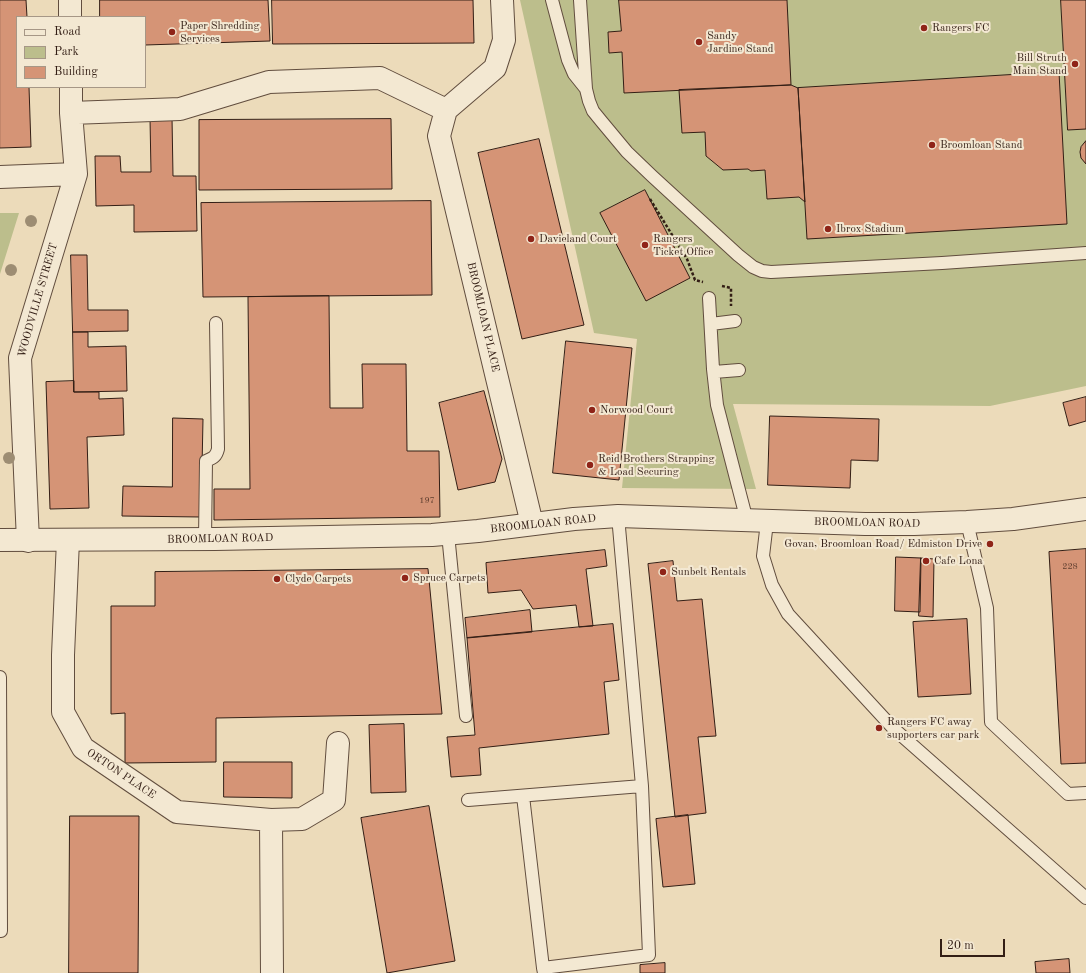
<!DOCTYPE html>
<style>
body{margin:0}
#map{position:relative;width:1086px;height:973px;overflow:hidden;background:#ecdbba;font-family:"Old Standard TT",serif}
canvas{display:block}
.legend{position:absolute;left:16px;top:16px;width:130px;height:72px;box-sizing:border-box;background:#f3e8d2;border:1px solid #a69786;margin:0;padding:5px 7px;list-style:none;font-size:12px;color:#331e15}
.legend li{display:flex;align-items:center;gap:8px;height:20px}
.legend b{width:20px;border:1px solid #a69786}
.scale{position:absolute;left:940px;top:939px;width:65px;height:18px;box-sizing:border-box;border:2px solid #331e15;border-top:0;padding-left:5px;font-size:12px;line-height:14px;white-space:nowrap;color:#331e15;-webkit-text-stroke:3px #f3e8d2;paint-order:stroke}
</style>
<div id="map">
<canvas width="1086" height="973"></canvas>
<ul class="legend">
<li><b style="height:5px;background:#f3e8d2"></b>Road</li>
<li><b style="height:11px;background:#bcbe8c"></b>Park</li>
<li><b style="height:11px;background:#d59476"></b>Building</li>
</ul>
<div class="scale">20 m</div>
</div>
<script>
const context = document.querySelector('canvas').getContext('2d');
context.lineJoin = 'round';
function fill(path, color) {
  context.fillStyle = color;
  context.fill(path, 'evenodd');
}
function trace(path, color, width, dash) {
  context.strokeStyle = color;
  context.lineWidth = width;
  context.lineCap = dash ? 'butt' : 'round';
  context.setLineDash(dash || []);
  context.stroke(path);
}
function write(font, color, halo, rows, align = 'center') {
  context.font = font + ' "Old Standard TT",serif';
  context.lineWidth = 4;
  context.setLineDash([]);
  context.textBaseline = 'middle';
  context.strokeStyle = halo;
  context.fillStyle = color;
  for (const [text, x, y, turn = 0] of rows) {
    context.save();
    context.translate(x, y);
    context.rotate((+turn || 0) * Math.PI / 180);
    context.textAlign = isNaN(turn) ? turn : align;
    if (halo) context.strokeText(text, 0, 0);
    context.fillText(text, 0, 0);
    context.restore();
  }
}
const green = new Path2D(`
 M520 0H1086V386L990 406 733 404 756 489 622 488 637 339 594 333Z
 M0 213H19L0 274Z`);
const building = new Path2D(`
 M0 0H26L27 17H17V87H29L31 147 0 148Z
 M100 0H268L270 41 145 45V17H100Z
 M272 0H473L474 43 273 44Z
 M619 0H787L791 85 624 93 622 52 609 53 608 32 621 31Z
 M1061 0H1086V129L1068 130Z
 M1059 72 1067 224 807 239 798 88Z
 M791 85 798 88 805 202 799 197 767 199 765 170 751 171 748 169 723 170 706 156 705 132 682 133 679 90Z
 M172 117 173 176H196L197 231 134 232V205L96 206 95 156H120L121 172H151L150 118Z
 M391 119 392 189 199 190V120Z
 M539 139 584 325 522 339 478 153Z
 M1086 141V164L1081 158 1080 152 1081 147Z
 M645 190 690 278 646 301 600 213Z
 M431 201 432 295 203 297 201 203Z
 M71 255H87L88 310H128V331L73 332Z
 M329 296 330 408H363L362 364H406L407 451H439L440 517 214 520V489H250L248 297Z
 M73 332H88V347L126 346 127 391 74 392Z
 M566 341 632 348 619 480 553 473Z
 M74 381V392H99V399L123 398 124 435 87 437 89 508 50 509 46 382Z
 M484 391 502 459 495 482 458 490 439 403Z
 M1086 397V421L1069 426 1063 403Z
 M770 416 879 419 878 461 851 460 850 488 768 485Z
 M173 418 203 419 201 517 122 516 123 486 172 487Z
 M1086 549V763L1061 764 1049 552Z
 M605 550 607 566 586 569 593 626 579 627 576 605 533 609 521 590 488 593 486 563Z
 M896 557 921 558 920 612 895 611Z
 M921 558 934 559 933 617 919 616Z
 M673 561 677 601 702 599 716 736 698 737 706 813 675 817 648 564Z
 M428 569 442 714 216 718V762L125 763V713L111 714V606H155V572Z
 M530 610 532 632 467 638 465 618Z
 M967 619 971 694 918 697 913 622Z
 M613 624 619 680 604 682 609 734 479 748 481 775 451 777 447 737 475 735 467 638Z
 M404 724 406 792 371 793 369 725Z
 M224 762H292V798L224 797Z
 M429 806 455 961 387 973 361 818Z
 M688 815 695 884 663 887 656 819Z
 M70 816H139L138 973H69Z
 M1069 959 1070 973H1036L1035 962Z
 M665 963V973H640V965Z`);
const path = new Path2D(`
 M650 199 687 259 695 280 703 282
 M722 286 731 288V306`);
const service = new Path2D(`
 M552 0 568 60 574 74 586 89
 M580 0 586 89 589 101 593 111 602 122 627 152 652 176 738 255 753 267 762 271 771 272 942 263 1086 253
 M709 298 713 369 717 405 747 521
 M711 324 735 321
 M714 372 739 370
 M767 522 763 556 772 585 788 614 893 728 1086 898
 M967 522 987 608 991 722 1068 794 1086 793
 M448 534 466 716
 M205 539 206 461C213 458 216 457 218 449L216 323
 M0 677 1 931H0
 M523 796 543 968
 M468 800 642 786
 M544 973 543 968 649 955 642 786 618 516`);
const minor = new Path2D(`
 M70 0V17
 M446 110 495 68 504 40 502 0
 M71 113 180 109 269 82 380 78 446 110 439 136 532 524
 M0 177 76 174
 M68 540 63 655V712L83 748 177 812 271 820 302 819 334 800 338 743
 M28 541 20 358 76 174 71 113V87
 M271 820 272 973`);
const tertiary = new Path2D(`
 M0 540 215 539 432 535 478 531 574 519 618 516 865 524H914L967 522 1013 519 1086 509`);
const trees = [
 [31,221],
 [11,270],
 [9,458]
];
const markers = [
 [924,28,4,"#8f2418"],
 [172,32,4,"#8f2418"],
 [699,42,4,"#8f2418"],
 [1075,64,4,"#8f2418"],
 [932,145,4,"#8f2418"],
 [828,229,4,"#8f2418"],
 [531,239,4,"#8f2418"],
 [645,245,4,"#8f2418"],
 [592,410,4,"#8f2418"],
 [590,465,4,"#8f2418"],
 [990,544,4,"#8f2418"],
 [926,561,4,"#8f2418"],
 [663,572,4,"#8f2418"],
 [405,578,4,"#8f2418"],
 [277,579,4,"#8f2418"],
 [879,728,4,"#8f2418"]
];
const numberNames = [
 ["197",427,501],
 ["228",1070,567]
];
const poiNames = [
 ["Paper Shredding",180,26],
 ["Services",180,39],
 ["Rangers FC",932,28],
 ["Sandy",707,36],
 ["Jardine Stand",707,49],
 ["Bill Struth",1067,58,"right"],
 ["Main Stand",1067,71,"right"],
 ["Broomloan Stand",940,145],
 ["Ibrox Stadium",836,229],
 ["Davieland Court",539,239],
 ["Rangers",653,239],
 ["Ticket Office",653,252],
 ["Norwood Court",600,410],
 ["Reid Brothers Strapping",598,459],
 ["& Load Securing",598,472],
 ["Govan, Broomloan Road/ Edmiston Drive",982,544,"right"],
 ["Cafe Lona",934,561],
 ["Sunbelt Rentals",671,572],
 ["Spruce Carpets",413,578],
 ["Clyde Carpets",285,579],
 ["Rangers FC away",887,722],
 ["supporters car park",887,735]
];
const streetNames = [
 ["WOODVILLE STREET",38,300,-74],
 ["BROOMLOAN PLACE",483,317,77],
 ["BROOMLOAN ROAD",867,523,1],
 ["BROOMLOAN ROAD",543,524,-6],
 ["BROOMLOAN ROAD",220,539,-1],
 ["ORTON PLACE",121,774,34]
];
fill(green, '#bcbe8c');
fill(building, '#d59476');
trace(building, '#331e15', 1);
trace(service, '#614d3e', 14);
trace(minor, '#614d3e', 24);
trace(tertiary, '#614d3e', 24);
trace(path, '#331e15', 2.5, [3, 2]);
trace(service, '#f3e8d2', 12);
trace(minor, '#f3e8d2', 22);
trace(tertiary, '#f3e8d2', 22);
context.fillStyle = '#9d8d73';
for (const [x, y] of trees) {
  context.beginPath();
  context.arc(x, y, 6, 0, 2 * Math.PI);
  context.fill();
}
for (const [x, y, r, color] of markers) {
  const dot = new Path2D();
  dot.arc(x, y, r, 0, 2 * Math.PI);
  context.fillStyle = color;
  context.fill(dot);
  trace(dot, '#f3e8d2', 1.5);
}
write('9px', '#5c3c2d', null, numberNames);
write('11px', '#331e15', '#f3e8d2', poiNames, 'left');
write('11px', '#331e15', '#f3e8d2', streetNames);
</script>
